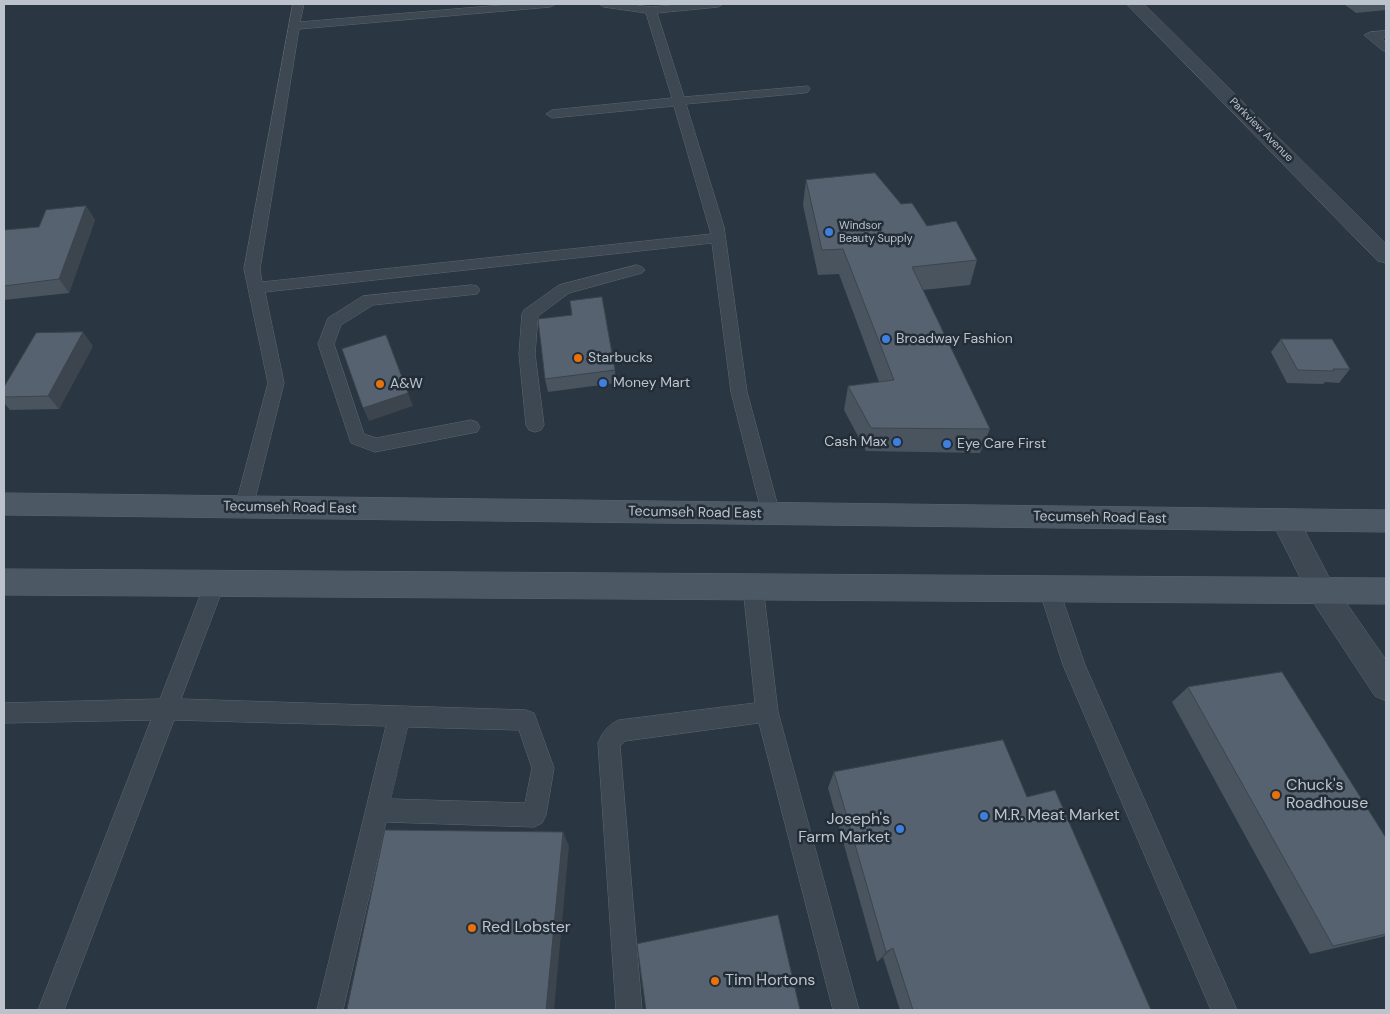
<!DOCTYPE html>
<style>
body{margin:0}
#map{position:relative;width:1390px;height:1014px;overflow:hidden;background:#2a3742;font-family:"DM Sans",sans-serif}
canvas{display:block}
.frame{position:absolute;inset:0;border:5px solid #bcc3cc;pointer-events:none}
</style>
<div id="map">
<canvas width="1390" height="1014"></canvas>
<div class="frame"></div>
</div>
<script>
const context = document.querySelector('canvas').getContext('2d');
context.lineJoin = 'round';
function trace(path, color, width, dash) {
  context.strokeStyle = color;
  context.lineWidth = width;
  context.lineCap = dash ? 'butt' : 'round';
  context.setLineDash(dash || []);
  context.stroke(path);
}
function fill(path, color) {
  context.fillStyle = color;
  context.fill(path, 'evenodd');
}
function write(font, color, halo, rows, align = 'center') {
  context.font = font + ' "DM Sans",sans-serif';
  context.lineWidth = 5;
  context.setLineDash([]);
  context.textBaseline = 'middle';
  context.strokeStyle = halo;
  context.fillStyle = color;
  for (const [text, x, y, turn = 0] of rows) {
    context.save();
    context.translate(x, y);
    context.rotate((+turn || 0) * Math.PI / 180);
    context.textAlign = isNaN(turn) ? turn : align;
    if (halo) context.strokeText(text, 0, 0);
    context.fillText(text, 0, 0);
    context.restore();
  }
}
const lane = new Path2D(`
 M293 4H304L300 22 514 4H556L550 7 299 29 260 269 262 282 711 234 674 106 552 118 546 114 552 110 672 98 646 13 604 7 599 4H628L651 7 684 4H723L718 7 657 13 684 97 808 86 810 89 808 92 804 93 686 104 724 227 747 392 780 514 778 519 771 522 764 519 762 514 731 392 712 243 265 292 284 383 253 507 251 512 244 515 237 512 235 507 268 383 244 269Z
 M1386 31V37L1381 38 1386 42V52L1382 50 1364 35 1370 32Z
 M637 265 642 267 645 270 642 273 569 293 538 316 535 354 544 425 541 430 535 432 529 430 526 425 519 354 522 314 524 310 559 285Z
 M472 285 477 286 480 290 477 294 373 305 341 325 334 344 364 434 376 438 471 420 477 422 480 427 477 432 375 452 351 443 318 344 328 318 363 296Z
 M215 574 222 577 225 583 181 699 526 710 534 713 554 768 546 815 542 823 534 827 386 822 343 1010H317L386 726 174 720 64 1010H38L151 720 4 723V703L160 699 205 583 208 577ZM408 727 519 730 532 768 525 803 391 799Z
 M753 578 760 581 763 587 778 712 859 1010H833L759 723 625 741 620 746 642 1010H616L598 743C602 733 608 725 619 720L755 703 743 587 746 581Z
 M1049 580 1056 583 1059 589 1085 665 1237 1010H1211L1063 665 1039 589 1042 583Z`);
const street = new Path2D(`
 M1127 4H1144L1386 244V263L1378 261Z
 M1285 509 1295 512 1331 581 1386 660V701L1375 696 1311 599 1271 520 1275 512Z`);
const secondary = new Path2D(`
 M4 493 1386 510V532L4 515Z
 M4 569 1386 578V604L4 595Z`);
const wall = new Path2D(`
 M1344 4H1386V10L1356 13Z
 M806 180 901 204 927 226 977 260 970 285 923 290 990 429 980 453 866 451 844 410 848 386 879 382 839 274 818 275 803 205Z
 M86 206 95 220 69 293 4 300V230L39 227Z
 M1281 339 1350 369 1339 383 1325 382 1323 384 1287 383 1271 352Z
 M93 346 59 409 10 410 4 403V387Z
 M615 370 616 383 548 392 545 379Z
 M1188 687 1386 838V936L1310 954 1172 702Z
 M834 772 1027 797 1151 1010H900L883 957 877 962 828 788Z`);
const shadedWall = new Path2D(`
 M86 206 95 220 69 293 59 279Z
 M83 332 93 346 59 409 48 396Z
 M408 393 413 406 369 421 363 408Z
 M563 832 569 846 554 1010H546Z
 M893 948 883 957 877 962 886 952Z`);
const building = new Path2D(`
 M875 173 901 204 912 203 927 226 956 221 977 260 912 267 990 429 871 428 848 386 894 380 843 249 822 250 806 180Z
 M86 206 59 279 4 286V230L39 227 46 210Z
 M602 297 615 370 545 379 538 319 572 315 570 301Z
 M83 332 48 396 4 397V387L36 333Z
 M386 335 408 393 363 408 342 349Z
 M1281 339H1332L1350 369H1333L1334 371 1298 370Z
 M1282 672 1386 838V934L1333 946 1188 687Z
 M1003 740 1027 797 1055 790 1151 1010H913L893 948 886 952 834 772Z
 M385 830 563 832 546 1010H347Z
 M778 915 800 1010H646L637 944Z`);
const markers = [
 [829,232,5,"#3f7fe0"],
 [886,339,5,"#3f7fe0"],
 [578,358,5,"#e8710a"],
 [603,383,5,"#3f7fe0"],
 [380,384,5,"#e8710a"],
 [897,442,5,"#3f7fe0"],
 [947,444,5,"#3f7fe0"],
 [1276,795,5,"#e8710a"],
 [984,816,5,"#3f7fe0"],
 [900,829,5,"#3f7fe0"],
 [472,928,5,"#e8710a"],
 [715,981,5,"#e8710a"]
];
const farStreetnames = [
 ["Parkview Avenue",1261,130,45]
];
const farPoinames = [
 ["Windsor",839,226],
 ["Beauty Supply",839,239]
];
const poiNames = [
 ["Broadway Fashion",896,339],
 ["Starbucks",588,358],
 ["Money Mart",613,383],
 ["A&W",390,384],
 ["Cash Max",887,442,"right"],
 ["Eye Care First",957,444]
];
const streetNames = [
 ["Tecumseh Road East",290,508,1],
 ["Tecumseh Road East",695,513,1],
 ["Tecumseh Road East",1100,518,1]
];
const nearPoinames = [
 ["Chuck's",1286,786],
 ["Roadhouse",1286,804],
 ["M.R. Meat Market",994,816],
 ["Joseph's",890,820,"right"],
 ["Farm Market",890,838,"right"],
 ["Red Lobster",482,928],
 ["Tim Hortons",725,981]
];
trace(lane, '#5d666f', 1);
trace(street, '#5d666f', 1);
trace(secondary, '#5d666f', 1);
fill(lane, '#3e4852');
fill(street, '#3e4852');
fill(secondary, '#4d5865');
fill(wall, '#4a545f');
fill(shadedWall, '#3c454e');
fill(building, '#56626f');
trace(building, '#3c454e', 1);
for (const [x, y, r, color] of markers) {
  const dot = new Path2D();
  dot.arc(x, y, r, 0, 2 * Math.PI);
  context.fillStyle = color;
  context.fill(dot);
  trace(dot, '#232d37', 2);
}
write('11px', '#bcc3cc', '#232d37', farStreetnames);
write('11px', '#bcc3cc', '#232d37', farPoinames, 'left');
write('14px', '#bcc3cc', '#232d37', poiNames, 'left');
write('14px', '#bcc3cc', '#232d37', streetNames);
write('16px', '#bcc3cc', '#232d37', nearPoinames, 'left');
</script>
